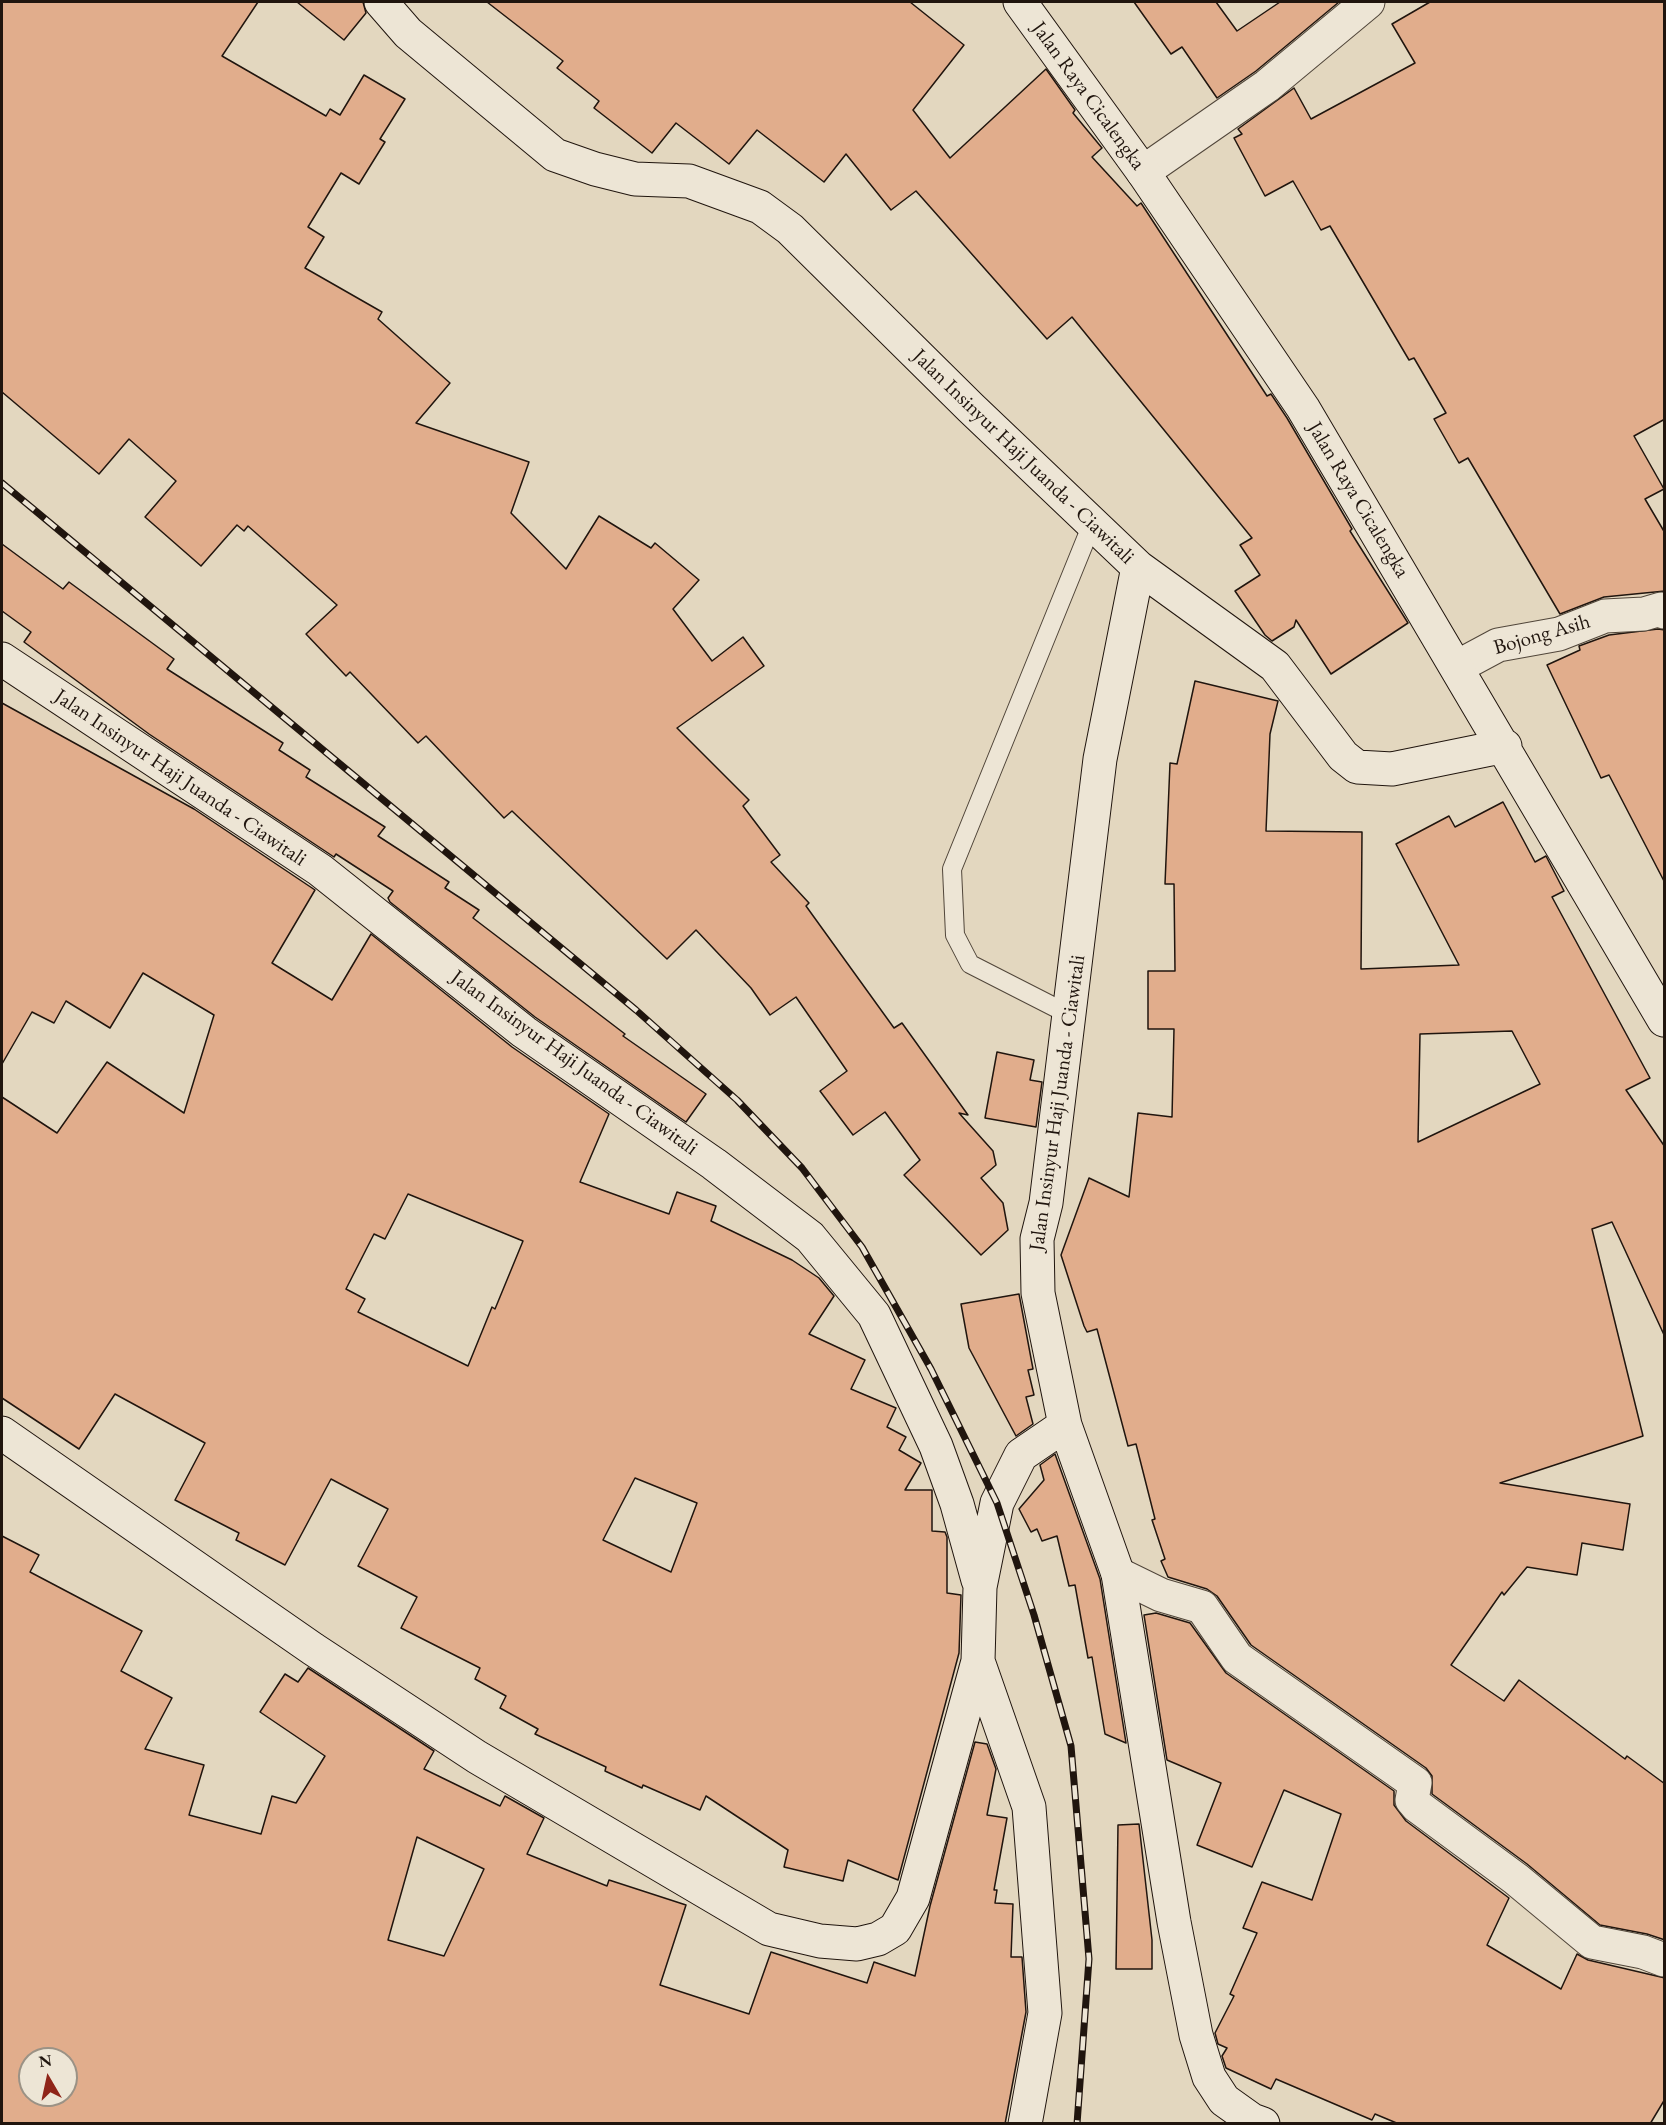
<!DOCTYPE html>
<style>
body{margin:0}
#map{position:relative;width:1666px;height:2125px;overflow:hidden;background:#e3d7bf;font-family:"EB Garamond",serif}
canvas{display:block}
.frame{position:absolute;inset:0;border:3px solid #20150e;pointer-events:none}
.north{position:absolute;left:18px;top:2047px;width:60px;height:60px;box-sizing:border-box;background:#ede5d5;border:2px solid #9b9285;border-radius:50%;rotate:351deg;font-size:16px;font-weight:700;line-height:24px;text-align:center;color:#20150e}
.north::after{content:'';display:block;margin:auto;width:21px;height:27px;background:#8f2418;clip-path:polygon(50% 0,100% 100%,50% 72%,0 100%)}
</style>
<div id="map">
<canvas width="1666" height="2125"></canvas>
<div class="frame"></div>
<div class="north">N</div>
</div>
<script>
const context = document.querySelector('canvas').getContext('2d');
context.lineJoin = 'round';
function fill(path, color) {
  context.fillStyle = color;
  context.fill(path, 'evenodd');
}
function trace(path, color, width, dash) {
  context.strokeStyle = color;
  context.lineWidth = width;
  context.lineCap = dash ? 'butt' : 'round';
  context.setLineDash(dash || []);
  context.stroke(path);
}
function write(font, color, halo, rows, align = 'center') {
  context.font = font + ' "EB Garamond",serif';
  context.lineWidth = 4.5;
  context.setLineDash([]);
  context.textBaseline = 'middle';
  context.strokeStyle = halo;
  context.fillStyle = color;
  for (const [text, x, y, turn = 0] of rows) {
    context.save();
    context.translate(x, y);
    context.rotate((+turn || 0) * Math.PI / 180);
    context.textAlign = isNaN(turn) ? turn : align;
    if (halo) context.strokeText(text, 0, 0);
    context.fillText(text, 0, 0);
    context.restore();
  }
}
const building = new Path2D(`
 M2 2H258L222 56 326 116 330 109 340 115 364 75 405 99 380 139 385 142 359 184 341 173 308 227 324 237 305 268 382 312 378 319 450 383 416 423 529 462 511 513 566 569 599 516 651 548 655 543 699 580 673 609 712 661 743 637 764 666 677 728 749 800 743 806 780 855 771 862 809 903 806 906 894 1028 902 1023 968 1115 959 1113 993 1151 996 1165 981 1178 1003 1203 1008 1230 981 1255 904 1175 920 1160 885 1112 853 1135 820 1091 847 1071 796 997 770 1015 751 988 696 930 667 959 512 811 504 818 426 736 418 743 350 672 346 676 306 634 337 605 248 526 244 531 237 525 201 566 145 517 176 481 129 439 99 474 2 392Z
 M297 2H363L366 13 344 40Z
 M487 2H910L964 45 913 110 950 158 1046 69 1075 110 1073 113 1102 148 1092 157 1137 206 1141 203 1267 396 1271 394 1287 418 1352 529 1350 531 1408 623 1331 674 1296 620 1294 627 1272 641 1265 635 1235 591 1260 575 1240 545 1252 538 1072 317 1047 339 916 191 891 210 846 154 824 182 757 130 729 164 676 123 652 153 594 108 599 101 557 68 563 61Z
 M1134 2H1216L1237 31 1280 2H1339L1256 71 1217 98 1182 47 1171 54Z
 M1430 2H1665V419L1634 436 1664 489 1645 499 1665 533V591L1604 597 1560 614 1468 458 1459 463 1434 419 1446 413 1414 358 1409 360 1330 226 1321 230 1293 181 1265 196 1234 138 1242 134 1238 129 1294 88 1311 119 1415 63 1392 24Z
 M2 544 63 589 69 582 174 659 167 669 283 743 279 750 310 770 306 777 385 827 378 836 449 882 445 888 479 910 473 918 625 1034 623 1036 706 1094 686 1122 535 1017 390 902 388 898 393 891 336 854 334 857 149 734 24 642 31 632 2 611Z
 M1658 629 1665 630V883L1609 775 1601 778 1547 665 1580 650 1579 646 1609 635Z
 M1195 681 1278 701 1270 734 1266 831 1362 832 1361 969 1459 965 1396 844 1449 816 1455 827 1503 802 1535 862 1546 856 1564 891 1552 897 1650 1078 1626 1090 1665 1147V1337L1612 1222 1592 1229 1643 1436 1500 1483 1630 1504 1623 1550 1582 1543 1577 1575 1527 1567 1504 1595 1502 1592 1451 1665 1504 1701 1519 1680 1625 1759 1627 1756 1665 1784V1940L1647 1934 1600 1925 1527 1864 1432 1794V1776L1426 1768 1251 1645 1217 1596 1207 1589 1168 1577 1161 1561 1165 1559 1152 1520 1155 1519 1136 1444 1128 1446 1097 1329 1087 1332 1084 1326 1061 1255 1089 1178 1129 1197 1138 1113 1172 1117 1174 1029H1148V971H1175L1174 884H1165L1170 763 1177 764ZM1512 1031 1540 1084 1418 1142 1420 1034Z
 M2 703 194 809 315 890 272 963 332 1000 371 934 512 1047 609 1114 580 1182 669 1214 677 1192 716 1206 711 1221 792 1260 819 1278 834 1296 809 1334 865 1360 851 1389 896 1408 887 1427 906 1437 899 1450 921 1463 905 1490H932V1531L945 1532 947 1537V1593L961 1595 959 1653 898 1880 848 1860 843 1881 784 1867 788 1850 706 1796 700 1810 643 1785 642 1788 605 1771 606 1767 535 1734 538 1729 500 1708 506 1696 475 1679 480 1668 401 1628 417 1597 358 1566 388 1509 331 1479 285 1565 236 1540 239 1533 175 1500 205 1443 115 1394 79 1449 2 1398V1097L57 1133 107 1062 184 1113 214 1015 143 973 110 1028 66 1001 54 1023 32 1012 2 1064ZM408 1194 523 1241 495 1309 492 1307 468 1366 358 1312 365 1299 346 1289 374 1234 385 1239ZM635 1478 697 1503 671 1572 603 1540Z
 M997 1052 1034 1060 1030 1080 1042 1082 1036 1127 985 1118Z
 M1019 1294 1033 1369 1028 1370 1034 1395 1026 1397 1033 1424 1016 1436 969 1348 961 1304Z
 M1055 1454 1100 1579 1126 1743 1105 1734 1092 1657 1088 1658 1075 1585 1069 1586 1057 1536 1042 1541 1037 1529 1031 1532 1019 1509 1044 1480 1040 1465Z
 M2 1536 39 1555 30 1572 142 1631 121 1671 172 1698 145 1749 204 1765 189 1815 261 1834 272 1796 296 1803 325 1756 260 1712 285 1674 298 1682 308 1668 434 1751 424 1769 500 1806 505 1796 544 1818 527 1854 607 1886 609 1880 686 1905 660 1985 749 2014 771 1952 867 1983 874 1962 915 1976 930 1906 975 1742 987 1744 996 1769 987 1815 1007 1818 994 1890H997L995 1903 1013 1904 1011 1957H1022L1026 2012 1005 2124H2ZM417 1837 484 1869 444 1956 388 1940ZM30 2059H66V2095H30Z
 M1156 1613 1190 1623 1226 1673 1394 1791V1805L1406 1821 1509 1898 1487 1945 1561 1989 1577 1954 1588 1960 1665 1978V2099L1650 2124H1399L1375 2114 1372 2120 1276 2079 1271 2089 1226 2068 1222 2056 1227 2048 1218 2044 1215 2033 1234 1996 1230 1994 1257 1933 1243 1928 1262 1882 1312 1900 1341 1814 1284 1790 1252 1867 1197 1845 1221 1783 1167 1760 1144 1615Z
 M1139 1824 1152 1940V1969H1116L1118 1825Z`);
const lane = new Path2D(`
 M1070 1015 970 964 955 935 952 869 1092 524`);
const street = new Path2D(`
 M1143 172 1267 86 1368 2
 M1457 667 1498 645 1559 634 1605 616 1644 614 1661 609 1664 612
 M1118 1574 1161 1595 1202 1607 1237 1658 1415 1783 1412 1800 1417 1806 1516 1879 1592 1942 1643 1952 1664 1960`);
const secondary = new Path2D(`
 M1020 2 1143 172 1303 408 1664 1020
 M1138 567 1275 666 1343 756 1357 767 1392 769 1505 746
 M2 659 320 870 524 1032 714 1164 810 1237 874 1315 936 1446 957 1504 978 1580
 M1065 1425 1118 1574 1174 1922 1196 2035 1209 2077 1224 2100 1252 2120 1263 2124
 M2 1433 313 1649 477 1757 769 1929 820 1941 857 1944 878 1939 895 1929 913 1898 978 1661 980 1587 997 1503 1021 1455 1065 1425 1038 1293 1037 1239 1046 1203 1100 759 1138 567 971 408 790 229 760 207 689 181 635 179 595 169 555 155 408 33 381 2
 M978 1661 1029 1807 1045 2013 1025 2124`);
const rail = new Path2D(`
 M2 483 636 1010 737 1100 802 1168 862 1247 931 1369 997 1503 1034 1615 1071 1746 1089 1959 1077 2124`);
const streetNames = [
 ["Jalan Raya Cicalengka",1088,96,54],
 ["Jalan Insinyur Haji Juanda - Ciawitali",1023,457,44],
 ["Jalan Raya Cicalengka",1358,500,59],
 ["Bojong Asih",1542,635,-16],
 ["Jalan Insinyur Haji Juanda - Ciawitali",180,778,34],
 ["Jalan Insinyur Haji Juanda - Ciawitali",574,1063,36],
 ["Jalan Insinyur Haji Juanda - Ciawitali",1058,1103,-82]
];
fill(building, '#e1ad8c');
trace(building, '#20150e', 1.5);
trace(lane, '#51463a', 20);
trace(street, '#51463a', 35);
trace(secondary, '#20150e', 35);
trace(lane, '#ede5d5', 18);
trace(street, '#ede5d5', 33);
trace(secondary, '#ede5d5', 33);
trace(rail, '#20150e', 7);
trace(rail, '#ede5d5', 4.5, [14]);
write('21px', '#20150e', '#ede5d5', streetNames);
</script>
